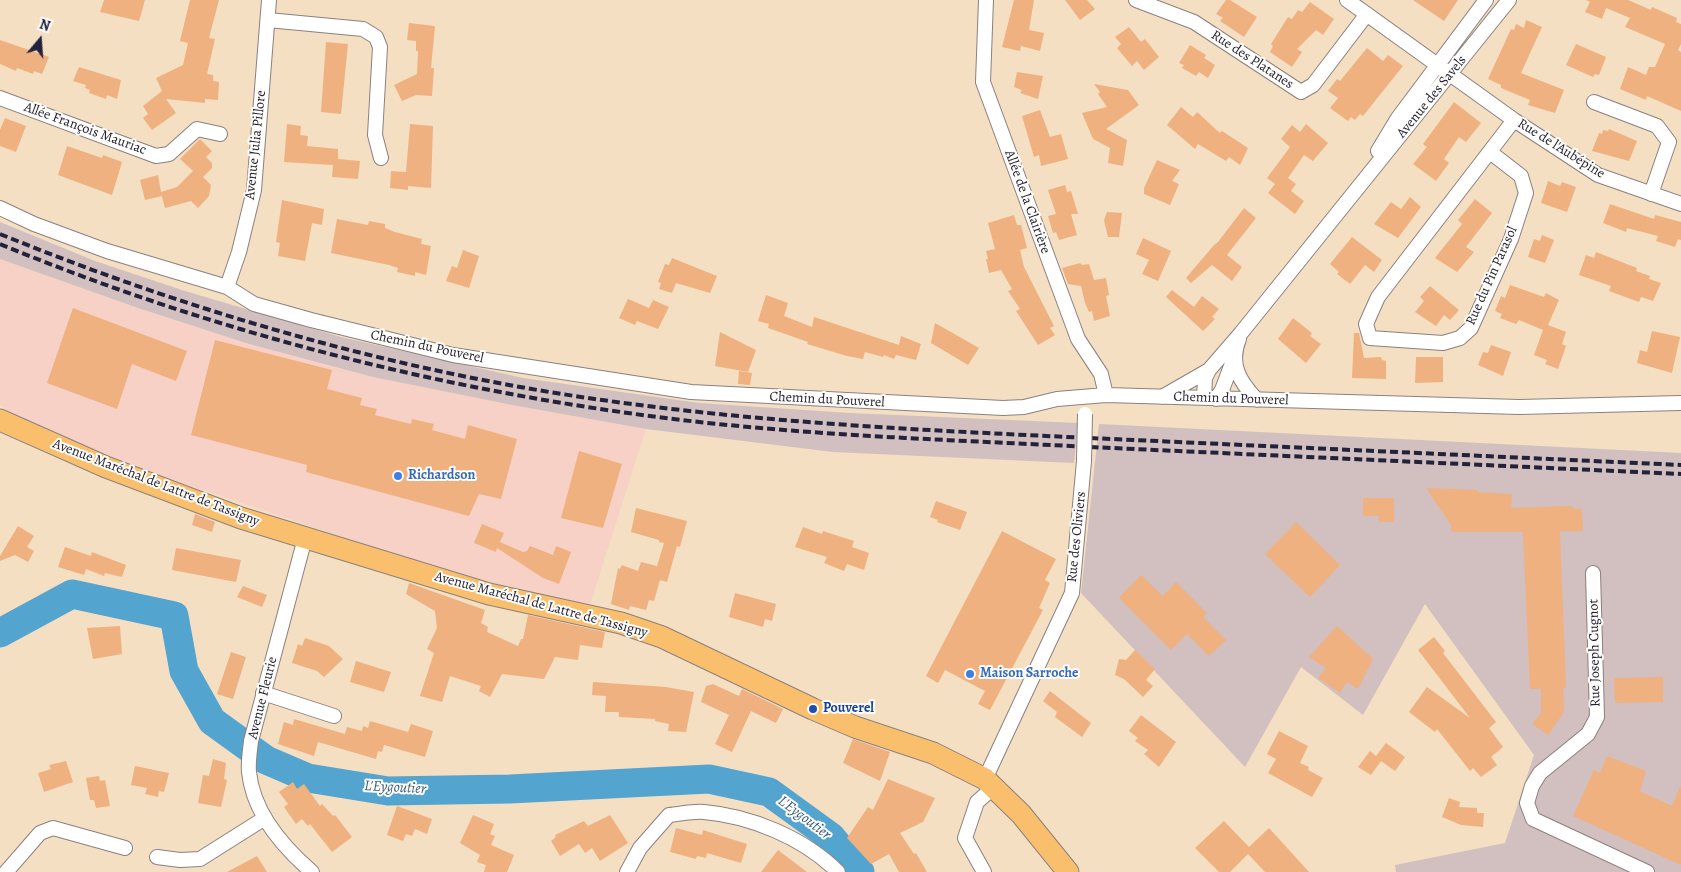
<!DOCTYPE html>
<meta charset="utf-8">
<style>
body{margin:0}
#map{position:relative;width:1681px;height:872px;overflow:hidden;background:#f4dfc3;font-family:Alegreya,serif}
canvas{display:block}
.north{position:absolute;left:15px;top:15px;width:50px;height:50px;-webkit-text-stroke:4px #fdfcf7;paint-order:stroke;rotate:18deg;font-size:14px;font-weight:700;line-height:20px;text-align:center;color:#22223b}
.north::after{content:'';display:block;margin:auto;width:18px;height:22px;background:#22223b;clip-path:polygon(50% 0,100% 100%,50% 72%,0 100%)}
</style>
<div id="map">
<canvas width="1681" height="872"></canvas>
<div class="north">N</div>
</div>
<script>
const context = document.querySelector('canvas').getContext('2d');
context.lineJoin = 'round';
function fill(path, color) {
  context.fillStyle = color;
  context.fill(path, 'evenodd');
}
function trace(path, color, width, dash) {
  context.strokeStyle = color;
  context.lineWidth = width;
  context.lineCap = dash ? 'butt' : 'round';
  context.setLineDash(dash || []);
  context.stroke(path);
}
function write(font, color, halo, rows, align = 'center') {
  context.font = font + ' Alegreya,serif';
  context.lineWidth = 4;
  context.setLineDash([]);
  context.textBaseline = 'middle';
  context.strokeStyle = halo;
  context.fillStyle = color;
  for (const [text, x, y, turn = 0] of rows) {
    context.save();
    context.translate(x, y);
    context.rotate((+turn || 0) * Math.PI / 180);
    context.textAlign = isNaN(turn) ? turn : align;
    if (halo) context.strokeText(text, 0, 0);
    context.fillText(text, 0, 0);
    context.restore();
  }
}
const built = new Path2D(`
 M0 259 138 308 249 344 373 377 512 405 646 429 590 605 497 589 164 477 30 424 0 405Z`);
const industrial = new Path2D(`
 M0 222 95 261 185 291 341 337 523 378 699 403 850 413 1078 423 1074 463 833 452 646 429 512 405 373 377 249 344 138 308 0 259Z
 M1099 424 1681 453V872H1396L1395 865 1505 843 1534 755 1425 604 1363 715 1301 667 1245 767 1081 593Z`);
const river = new Path2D(`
 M0 633 72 594 174 616 184 671 212 721 266 760 308 778 388 791 510 789 709 779 769 792 831 837 860 872`);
const building = new Path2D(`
 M104 0H145L139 21 100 12Z
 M190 0H219L209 38 215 39 207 74 213 75V81L219 82 218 100 205 99V103L166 99 176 113 152 130 143 118 148 114 143 106 162 91 156 78 183 65 188 43 180 41Z
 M1014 0H1034L1029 30 1044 33 1040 51 1021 46 1020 51 1002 47Z
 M1065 0H1087L1095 9 1080 20Z
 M1226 0H1230L1257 17 1244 37 1220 21 1223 18 1216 14Z
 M1413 0H1458L1444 21Z
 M1586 0H1628L1651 10 1652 7 1677 18 1676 22 1681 24V44L1678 50 1681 52V111L1647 96 1646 100 1620 89 1628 67 1646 75 1649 67H1655L1665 44 1625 27 1630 18 1606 8 1602 19 1585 12 1590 2Z
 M1310 2 1334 19 1323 35 1316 30 1297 49 1302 52 1292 67 1270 52 1273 46 1271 44 1288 17 1292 19 1298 10 1302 12Z
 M1526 20 1542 27 1521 73 1564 90 1555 113 1528 105 1530 100 1501 88V85L1488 79 1511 29 1514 30 1516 24 1524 28Z
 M409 23 435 26 431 68H434L432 96 416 95 402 101 394 85 417 74 418 51H416V41L407 40Z
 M1129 27 1141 42 1145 39 1159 57 1144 70 1137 61 1132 66 1117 48 1121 44 1115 37Z
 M0 40 49 57 42 74 34 71 33 74 17 68 16 71 0 64Z
 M326 42 348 44 341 114 321 112Z
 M1576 44 1606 57 1599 75 1595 74 1593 77 1566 65Z
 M1190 45 1206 55 1204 58 1215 65 1208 78 1199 72 1196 76 1182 68 1184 65 1179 63Z
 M1367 48 1383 61 1388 55 1403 66 1363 116 1360 114 1355 120 1351 117 1348 121 1330 108 1338 98 1328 91 1337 79 1340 81Z
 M79 67 121 80 117 99 107 95 106 99 89 93 90 90 85 88 86 85 73 81Z
 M1017 72 1043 76 1038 99 1020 93 1022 90 1014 87Z
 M1094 84 1128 90 1139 105 1106 129 1127 140 1123 166 1108 163 1110 148 1093 139 1082 113 1107 107 1098 94 1100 92Z
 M1454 102 1481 123 1466 142 1459 137 1444 159 1449 163 1436 181 1413 164 1427 147 1423 144Z
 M1181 107 1193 117 1197 112 1220 133 1222 131 1248 148 1240 165 1229 157 1226 161 1198 144 1195 149 1167 125Z
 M1040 110 1050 137 1061 134 1068 159 1041 166 1039 155 1034 157 1022 116Z
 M5 118 26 126 16 152 0 146V130Z
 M287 124 301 126 300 135 308 136 307 146 338 149V159L360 161 358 179 332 177 333 165 284 162Z
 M410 124 433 126 431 188 408 186V190L390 188 391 171 406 172Z
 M1306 124 1328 143 1313 161 1304 155 1288 178 1296 184 1291 191 1304 201 1295 214 1268 193 1275 184 1267 178 1290 147 1281 139 1292 125 1300 132Z
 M1609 129 1637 141 1629 161 1592 151 1599 133 1602 134 1603 130 1608 131Z
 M200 139 212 151 206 157 212 163V168L203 177 211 185 209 196 198 208 191 201 165 208 161 193 162 196 145 200 140 180 158 175 161 192 177 187 193 171 180 159Z
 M67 146 102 158 103 155 122 162 112 195 58 175Z
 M1157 160 1180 170 1172 181 1179 184 1170 205 1144 194V188Z
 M1548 181 1560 186 1562 182 1576 187 1567 212 1541 203Z
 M1065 185 1067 192 1071 191 1078 214H1071L1077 235 1059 240 1056 232 1053 233 1048 216 1056 214 1048 190Z
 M1410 197 1421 207 1398 238 1374 224 1391 202 1401 209Z
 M1475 199 1492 213 1466 247 1474 252 1457 272 1435 258 1462 224 1458 220Z
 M282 200 324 209 322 225 312 223 305 261 278 256 280 243 276 242Z
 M1610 204 1654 219 1655 215 1681 222V240L1678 239 1675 247 1656 241 1658 236 1627 228 1626 232 1603 223Z
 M1244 208 1256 218 1227 255 1242 267 1232 281 1212 265 1191 283 1186 278 1214 245 1218 242Z
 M1107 212 1122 213 1119 237H1108L1104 220Z
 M1014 215 1017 225H1021L1027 248 1020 250 1024 267 1054 326 1050 328 1055 335 1038 345 1016 311 1020 309 1008 291 1012 289 1001 270 989 273 986 259H988L986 251 995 249 988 223Z
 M337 219 368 225 369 221 385 224V228L395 232 422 239 421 244 431 246 426 275 415 272V276L397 272 398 268 389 265 331 253Z
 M1542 235 1554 240 1545 263 1528 257 1534 239 1540 241Z
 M1352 237 1382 260 1374 272 1365 265 1350 284 1337 274 1339 272 1330 264Z
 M1143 238 1171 251 1158 281 1142 274 1149 260 1136 254Z
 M463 250 479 256 469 288 446 281 452 266 457 268Z
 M1596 252 1637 268 1636 271 1650 276 1649 279 1661 283 1653 301 1641 297 1639 302 1609 291 1611 286 1579 275 1586 255 1594 258Z
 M672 258 717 276 710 293 676 283 672 293 659 289 661 283 658 282 665 264 669 265Z
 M1080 263 1082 265 1089 264 1094 280 1106 278 1109 295 1106 296 1110 316 1094 321 1092 311 1089 312 1085 303 1081 286 1068 284 1062 268Z
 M1510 285 1544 297 1546 293 1559 300 1548 325 1566 332 1562 344 1566 346 1558 369 1545 364 1547 360 1534 355 1543 330 1519 320 1516 324 1500 318 1502 314 1495 311 1501 296 1505 298Z
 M1430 286 1459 310 1450 320 1444 315 1436 326 1415 312 1424 301 1420 297Z
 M1172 290 1194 307 1202 296 1219 309 1212 317 1215 319 1203 331 1166 297Z
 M766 295 788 303 784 316 812 327 814 317 899 345 901 336 921 344 916 360 896 355 894 359 884 355 883 357 865 352 863 359 847 356 807 344 808 342 768 328 769 324 758 321Z
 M628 299 649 308 653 300 669 307 658 329 637 321 635 325 619 318Z
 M73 308 187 351 176 381 132 364 117 409 47 383Z
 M1293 318 1312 333 1310 336 1321 344 1306 363 1278 339Z
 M935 323 979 348 968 365 931 343Z
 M1652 331 1680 337 1672 373 1637 363 1640 350 1647 352Z
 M720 332 756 350 748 372 715 366Z
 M1354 333H1359L1364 358 1381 357 1382 360 1386 361V379L1352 378Z
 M215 340 332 370 327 389 362 398 360 405 377 409 375 415 411 424 412 419 434 424 432 430 465 439 468 425 517 439 501 499 479 494 469 516 306 472 307 465 191 435Z
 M1491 345 1511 352 1503 376 1478 365 1483 352 1488 353Z
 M1416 357H1443V382L1415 383Z
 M739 371 752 373 750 385 738 384Z
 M579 451 622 464 603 528 561 518Z
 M1426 488 1478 490V492L1512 494 1511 508 1564 506H1573V509H1582L1583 531H1560L1566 687 1563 688 1564 710 1562 715 1548 735 1532 724 1541 713V689H1530L1523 532H1451V525Z
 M1363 498H1394V522H1379V516H1363Z
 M936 501 967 512 960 530 937 522 938 520 930 517Z
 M636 508 687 521 680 547 677 546 667 582 660 580 654 601 649 600 646 610 630 606 629 610 611 604 618 568 620 569 622 565 638 571 641 562 657 566 664 543 659 542V540L631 532Z
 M195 514 215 522 212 532 192 525Z
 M1296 522 1340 565 1310 597 1265 554Z
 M482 524 504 533 500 542 523 552 527 551 530 546 553 555 556 546 571 552 559 584 543 578 497 548 496 552 474 543Z
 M18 526 34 536 27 547 34 551 28 562 15 555 0 561V556Z
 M803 527 822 534 823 531 854 541 852 547 869 553 864 570 847 564 844 571 824 563 827 557 795 547Z
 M1002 531 1056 559 1045 580 1050 583 1039 608 1043 610 990 710 978 704 985 691 945 670 938 683 926 676Z
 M65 547 91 556 92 552 126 565 122 577 105 573 104 576 86 569 84 575 58 567Z
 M176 548 241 560 236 582 172 570Z
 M1141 575 1163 596 1176 582 1207 613 1203 617 1226 640 1209 656 1187 634 1171 650 1119 598Z
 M409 583 485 610 481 623 488 627 487 632 518 646 521 639H523L528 615 605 632 602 648 580 645 578 660 555 657 544 679 502 674 490 697 479 691 481 686 450 676 442 702 420 696 434 653 427 649 437 628 435 611 406 594Z
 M243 586 267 595 262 607 237 597Z
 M735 593 776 604 772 621 765 619 763 627 729 617Z
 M120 626 122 654 93 659 87 628Z
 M1337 626 1373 659 1358 689 1347 682 1340 693 1318 678 1326 668 1309 657Z
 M1434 637 1445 651 1443 653 1496 722 1489 728 1503 747 1491 757 1497 765 1481 777 1473 768 1470 771 1437 729 1435 732 1409 712 1427 687 1470 718 1418 650Z
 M305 638 329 646 343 659 324 677 317 671 292 663 298 644 302 646Z
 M1135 650 1155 669 1146 680 1153 686 1143 697 1124 679 1115 675 1119 659 1126 660Z
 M231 652 246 657 233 699 217 694Z
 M356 661 391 672 384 692 350 682Z
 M1663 677V702L1615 703 1614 678Z
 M593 682 666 687 694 692 686 732 668 731 669 724 655 721V719L619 717V712H605L606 696 592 695Z
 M713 684 739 696 742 689 783 709 776 723 751 711 732 752 715 744 729 715 701 702 706 686Z
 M1050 691 1091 723 1082 737 1055 717 1057 712 1043 701Z
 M1141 715 1176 742 1159 767 1144 754 1148 750 1135 741 1138 738 1129 731Z
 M294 719 345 734 347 727 362 731 363 726 368 728 370 721 408 732 411 724 433 731 425 757 384 745 382 752 378 751 376 759 318 742 314 756 278 744 284 722 293 725Z
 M1279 731 1308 746 1300 763 1309 767 1308 770 1323 778 1312 797 1268 773 1276 759 1267 754Z
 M853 739 890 752 880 781 843 763Z
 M1386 743 1405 757 1395 771 1381 761 1371 775 1358 767 1370 751 1376 756Z
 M1607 756 1646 771 1640 791 1672 806 1681 785V865L1573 816 1594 770 1600 773Z
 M213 759 226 763 224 779 227 780 221 807 198 803 203 775 209 776Z
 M66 761 73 782 44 792 38 773 51 769 49 765Z
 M135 766 169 773 164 792 159 791 158 797 145 794 147 788 131 785Z
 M99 776 100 781 105 780 110 806 96 808 94 800H90L86 778Z
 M888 779 935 798 923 822 900 833 914 854 916 853 927 872H899L889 854 871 864 847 838 868 807 873 810Z
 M293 782 297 789 304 784 320 806 322 804 333 816 335 815 352 837 332 852 310 824 308 826 302 819 296 824 284 807 288 804 279 792Z
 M1449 798 1460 802 1459 807 1477 808V813H1484L1483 827 1461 825 1442 817Z
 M397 806 432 819 427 834 415 829 412 836 406 834 403 841 387 835Z
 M473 815 494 824 490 834 495 836 491 845 514 855 507 872H484L486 865 477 862 480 855 460 843Z
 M610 815 628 843 600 861 592 848 585 853 579 844 560 856 551 841 556 837 555 835 584 821 588 826Z
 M1224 821 1249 847 1269 828 1309 872H1265L1248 854 1230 872H1219L1195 848Z
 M676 828 702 835 703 830 747 844 741 863 707 853 706 858 697 856 696 859 670 852Z
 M778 850 807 872H761Z
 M257 856 267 872H227Z`);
const minor = new Path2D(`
 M986 0 983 82 1078 339 1101 374 1106 395
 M1136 0 1194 22 1301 92 1313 85 1367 14
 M1347 0 1514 120 1598 175 1681 204
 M268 20 363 29 376 37 380 47 375 135 381 158
 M0 98 156 156 169 154 197 129 220 134
 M1594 102 1657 126 1669 142 1651 194
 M1378 151 1398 118 1486 0
 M1490 152 1521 176 1526 193 1511 239 1471 328 1460 338 1443 343 1370 338 1366 324 1378 297 1514 120
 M0 208 34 224 107 251 227 287 254 304 311 320 453 355 691 392 1003 408 1024 407 1057 399 1106 395 1519 407 1681 403
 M227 287 239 252 254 190 269 0
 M1239 339C1229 364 1239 381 1257 400
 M1162 397 1209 370
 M1204 398 1205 378 1209 370 1241 333 1509 0
 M1216 399 1222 390 1234 358
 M305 538 251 741C250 751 248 762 249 772 253 812 283 847 312 872
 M1593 573 1597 717 1588 734 1540 773 1532 786 1527 803 1533 819 1647 872
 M263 693 334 716
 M985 779 1072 593 1084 461
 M157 857 180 860 200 859 265 818
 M6 872 40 833 53 828 125 848
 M627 872 640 848 669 815C680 814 693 811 704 812 751 816 804 838 838 872
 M984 872 965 838 977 802 994 787`);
const primary = new Path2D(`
 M0 420 106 467 241 518 489 594 621 623 662 637 813 709 855 727 933 753 985 779 1021 814 1068 872`);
const rail = new Path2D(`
 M0 234C164 301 335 353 509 385 701 420 895 429 1090 438 1287 447 1484 456 1681 465
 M0 244C201 327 413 383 628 413 781 435 936 439 1090 447 1287 456 1484 465 1681 474`);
const minorBridge = new Path2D(`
 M1084 461 1085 414`);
const markers = [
 [398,476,5,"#3f7fe0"],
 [970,674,5,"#3f7fe0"],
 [813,709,5,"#1a4fb4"]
];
const streetNames = [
 ["Rue des Platanes",1252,60,33],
 ["Avenue des Savels",1432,97,-51],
 ["Allée François Mauriac",85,129,20],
 ["Avenue Julia Pillore",256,145,-84],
 ["Rue de l'Aubépine",1561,149,32],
 ["Allée de la Clairière",1027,202,70],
 ["Rue du Pin Parasol",1492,276,-66],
 ["Chemin du Pouverel",427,347,12],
 ["Chemin du Pouverel",1231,399,2],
 ["Chemin du Pouverel",827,400,3],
 ["Avenue Maréchal de Lattre de Tassigny",156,483,21],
 ["Rue des Oliviers",1077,537,-84],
 ["Avenue Maréchal de Lattre de Tassigny",541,605,15],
 ["Rue Joseph Cugnot",1595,653,-91],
 ["Avenue Fleurie",263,698,-76]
];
const shopNames = [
 ["Richardson",408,476],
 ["Maison Sarroche",980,674]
];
const transitNames = [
 ["Pouverel",823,709]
];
const waterNames = [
 ["L'Eygoutier",395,788,3],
 ["L'Eygoutier",804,818,37]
];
fill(built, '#f7d1c6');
fill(industrial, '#d2bfbf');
trace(river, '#53a4ce', 29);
fill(building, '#efb180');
trace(minor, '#8b807f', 16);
trace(primary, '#8b807f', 23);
trace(minor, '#fff', 14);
trace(primary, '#f9bf6d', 21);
trace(rail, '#22223b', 4, [8, 4]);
trace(minorBridge, '#8b807f', 16, []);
trace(minorBridge, '#fff', 14);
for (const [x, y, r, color] of markers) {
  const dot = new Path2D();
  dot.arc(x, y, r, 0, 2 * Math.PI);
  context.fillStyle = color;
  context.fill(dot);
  trace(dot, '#fdfcf7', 2);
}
write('14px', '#22223b', '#fdfcf7', streetNames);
write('bold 14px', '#366cbe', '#fdfcf7', shopNames, 'left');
write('bold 14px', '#164399', '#fdfcf7', transitNames, 'left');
write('italic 15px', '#385c7d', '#fdfcf7', waterNames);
</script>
